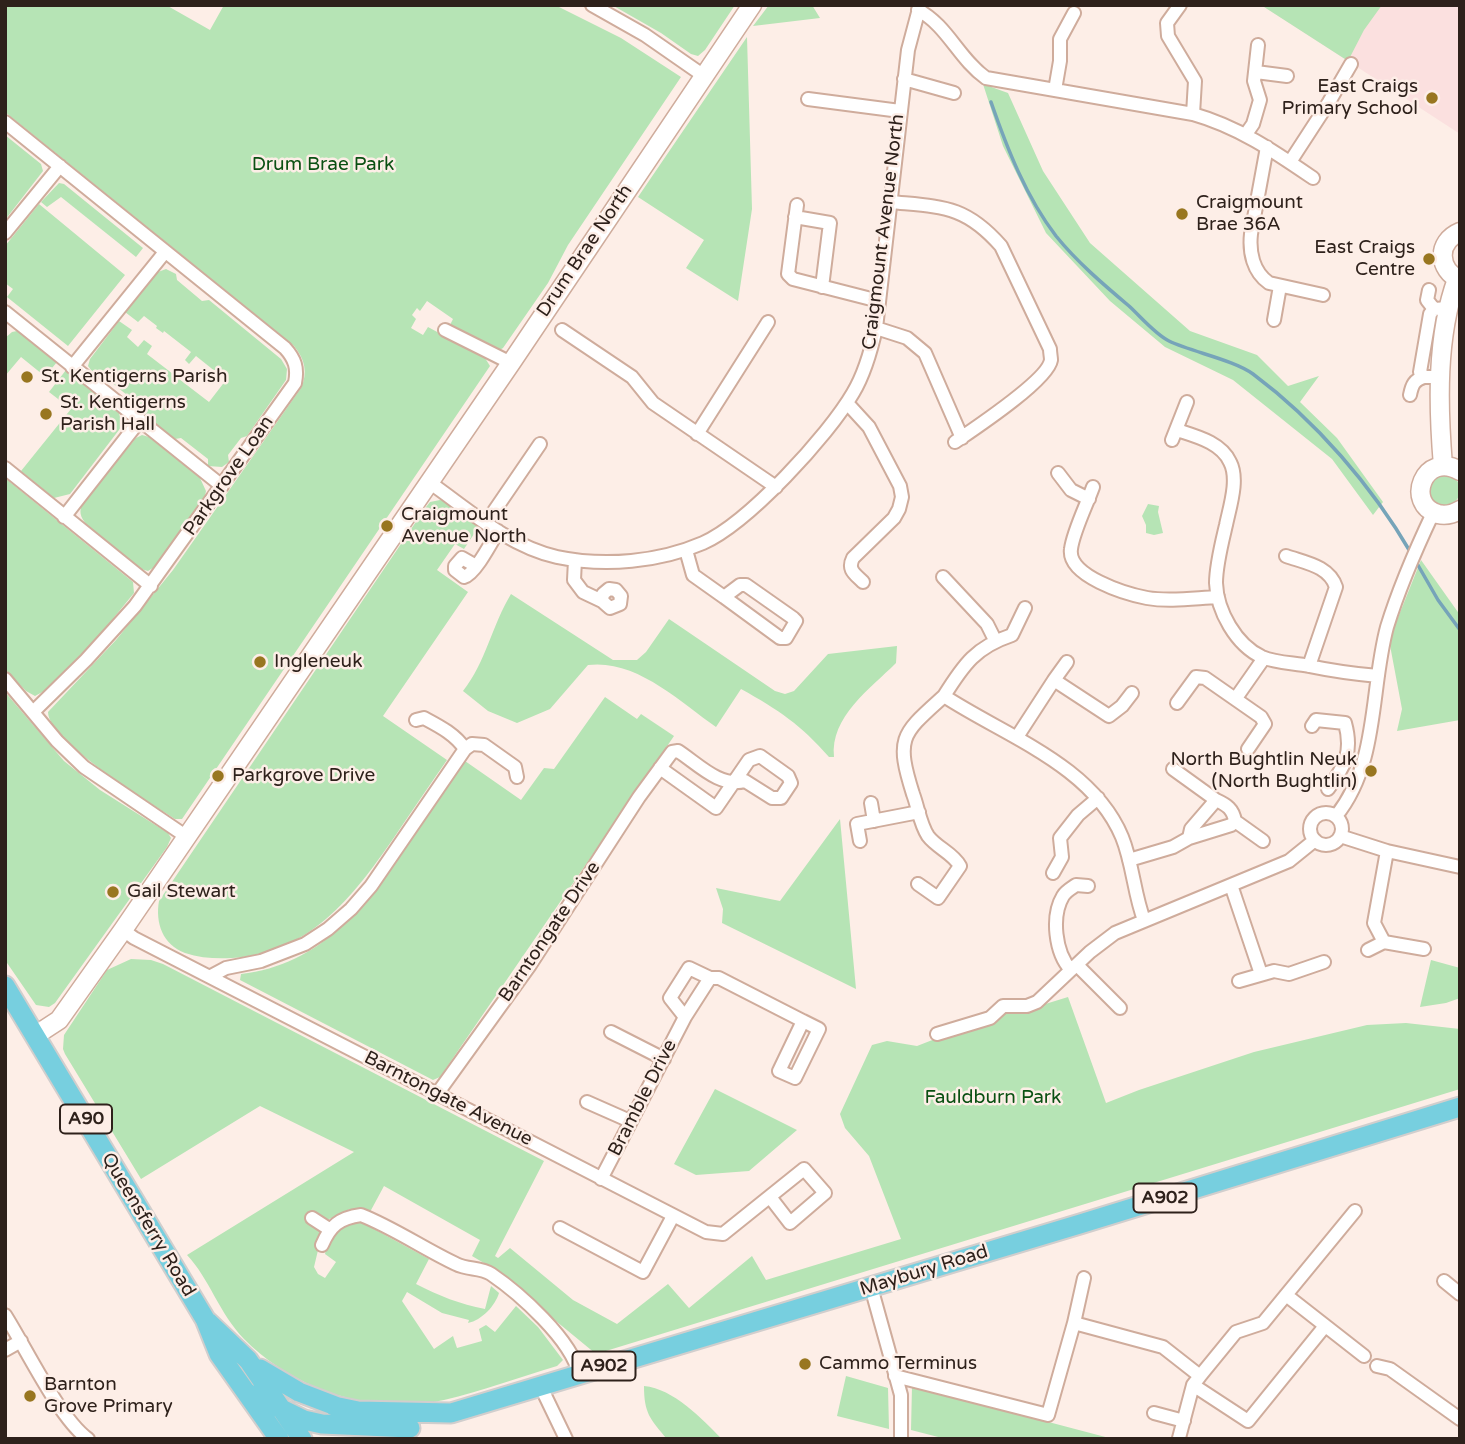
<!DOCTYPE html>
<style>
body{margin:0}
#map{position:relative;width:1465px;height:1444px;overflow:hidden;background:#fdeee7;font-family:"Varela Round",sans-serif}
canvas{display:block}
.frame{position:absolute;inset:0;border:7px solid #2e211b;pointer-events:none}
</style>
<div id="map">
<canvas width="1465" height="1444"></canvas>
<div class="frame"></div>
</div>
<script>
const context = document.querySelector('canvas').getContext('2d');
context.lineJoin = 'round';
function fill(path, color) {
  context.fillStyle = color;
  context.fill(path, 'evenodd');
}
function trace(path, color, width, dash) {
  context.strokeStyle = color;
  context.lineWidth = width;
  context.lineCap = dash ? 'butt' : 'round';
  context.setLineDash(dash || []);
  context.stroke(path);
}
function write(font, color, halo, rows, align = 'center') {
  context.font = font + ' "Varela Round",sans-serif';
  context.lineWidth = 5;
  context.setLineDash([]);
  context.textBaseline = 'middle';
  context.strokeStyle = halo;
  context.fillStyle = color;
  for (const [text, x, y, turn = 0] of rows) {
    context.save();
    context.translate(x, y);
    context.rotate((+turn || 0) * Math.PI / 180);
    context.textAlign = isNaN(turn) ? turn : align;
    if (halo) context.strokeText(text, 0, 0);
    context.fillText(text, 0, 0);
    context.restore();
  }
}
const education = new Path2D(`
 M1261 5H1460V134L1348 61Z`);
const green = new Path2D(`
 M5 5H166L210 30 224 5H555L621 38 681 77 568 245 548 283 503 348 498 351 449 327 453 319 427 301 420 311 417 308 412 315 416 319 411 328 423 335 428 327 485 358 490 366 182 819H175C149 802 48 741 48 712L116 640 173 570 301 388C308 373 305 359 294 346L5 112Z
 M612 5H735L705 50 698 56 691 54 661 33Z
 M769 5H812L820 18 753 26Z
 M1261 5H1382L1364 30 1348 61Z
 M747 37 752 209 738 301 686 268 704 240 638 197Z
 M983 84 1008 93 1043 171 1090 243 1190 331 1257 355 1288 386 1319 376 1300 402 1337 438 1383 502 1373 515 1332 459 1233 380 1165 347 1110 301 1046 233 1003 146Z
 M5 135 41 164 43 171 5 220Z
 M59 183 64 184 143 248 136 257 61 197 47 207 41 202Z
 M39 204 125 275 68 346 7 297 13 289 5 283V246Z
 M166 269 176 274 177 280 202 301 209 300 281 359 287 369 286 380 247 436 241 438 228 455 229 462 222 467 208 466V459L181 438 175 439 127 401V395L102 375H95L88 366 90 359 119 321 132 330 127 337 138 347 144 340 152 346 147 354 173 374 178 368 184 372 179 379 209 402 226 380 196 356 189 364 185 360 191 352 164 331 163 333 156 328 157 326 144 316 138 322 125 312 158 272Z
 M17 331 57 362 52 368H47L42 374 21 357 5 376V338L12 332Z
 M66 370 119 413 122 426 70 494 54 498 21 471 71 409 49 392Z
 M142 435 149 437 200 478 206 491 205 496 156 566 148 571 141 569 87 525C80 517 78 511 84 501L136 438Z
 M1428 490a16 16 0 1 1 32 0a16 16 0 1 1-32 0Z
 M5 478 133 582 134 593 98 637 46 690 35 696 26 691 5 669Z
 M440 500 445 501 480 525 464 549 455 544 437 570 468 592 383 716 447 760C429 786 411 812 393 839 352 898 310 953 232 958 217 959 200 958 185 953 163 945 155 923 159 901L426 507 430 502Z
 M1148 504 1159 506 1158 512 1163 533 1154 535 1146 533V525L1142 516Z
 M1421 560 1460 615V720L1397 731 1402 709 1389 640Z
 M511 594 613 660H637L646 652 669 619 775 691 785 694 794 691 828 654 897 646 896 663C870 689 830 717 834 757H829C801 725 779 710 741 689L716 727C679 701 636 659 588 665L550 709 517 723 488 711 463 691C486 662 492 625 511 594Z
 M5 692 64 761 100 790 168 833 171 838 167 847 55 1003 49 1007 36 1005 5 960Z
 M605 697 637 719 641 714 674 736 440 1077 433 1080 240 980 241 974C321 965 365 907 406 846 426 818 445 790 465 761L521 800 544 768 554 769Z
 M840 819 856 989 722 923 723 909 716 888 780 901Z
 M131 959 151 960 163 964 544 1161 495 1256 498 1258 510 1248 573 1300 617 1324 668 1284 689 1308 752 1256 766 1280 901 1239 869 1156 845 1128 840 1114 872 1045 887 1041 917 1046 1012 1009 1026 1010 1068 997 1106 1103 1139 1090 1254 1052 1367 1025 1406 1023 1460 1029V1089L596 1354 489 1266 472 1256 480 1240 384 1186 370 1212 350 1209 325 1221 314 1267 318 1274 325 1278 336 1262 325 1254 326 1249 340 1229 357 1222 365 1224 429 1259 416 1284C439 1296 460 1304 485 1309L491 1286 499 1293C495 1306 482 1320 468 1323L469 1320 442 1313 407 1292 402 1301 434 1349 453 1336 457 1348 482 1341 479 1329 486 1325 495 1332 516 1306 538 1327 563 1360 557 1366C520 1377 482 1391 444 1400 374 1416 294 1390 244 1339 219 1313 209 1278 187 1255L354 1152 260 1106 141 1179 65 1054 63 1049 64 1035 107 970Z
 M1431 960 1460 968V998L1446 1003 1420 1007Z
 M715 1089 797 1130 749 1171 696 1175 674 1164Z
 M846 1376 888 1388 889 1429 837 1416Z
 M644 1386C674 1389 701 1418 722 1439H667C650 1419 644 1413 644 1386Z
 M912 1386 1113 1439H946L911 1430Z`);
const stream = new Path2D(`
 M991 102C1007 148 1026 197 1056 236 1077 262 1104 285 1129 306 1141 317 1155 334 1169 341 1192 352 1234 360 1253 374 1316 421 1372 486 1411 553
 M1415 560 1438 600 1460 630`);
const street = new Path2D(`
 M592 5 645 35 704 76
 M1180 5 1167 23 1168 36 1195 81 1193 114
 M918 10C947 25 959 59 986 78L1193 114C1239 127 1275 152 1313 178
 M1256 72 1287 76
 M904 79 954 93
 M1055 90 1060 61V39L1074 13
 M808 99 900 111
 M5 122 285 348C295 359 298 368 295 383L135 606 86 660 33 712
 M1246 134 1253 124 1260 100 1254 81 1258 45
 M1267 147 1251 234C1249 252 1253 272 1269 283L1323 295
 M1290 162 1329 102 1351 64
 M891 202C942 207 965 205 1001 246L1050 349C1050 353 1051 357 1051 360 1048 380 974 429 955 442
 M797 205 788 274 793 279 879 301
 M795 217 830 223 822 287
 M5 233 60 166
 M1429 290 1427 300 1434 309
 M5 312 222 486
 M1274 320 1280 286
 M876 328 907 338 925 353 962 438
 M445 330 511 363
 M562 330 632 377 653 403 776 487
 M72 367 165 252
 M1441 377H1424L1420 372 1430 314 1434 309 1449 308
 M1410 395C1412 385 1414 380 1424 377
 M847 403 869 427 900 486 902 497 899 509 894 518 853 558C847 570 855 574 863 582
 M1177 430C1195 436 1221 442 1230 462 1239 479 1230 506 1226 525 1222 542 1216 565 1216 583 1217 611 1236 645 1262 657 1276 663 1295 663 1309 666 1333 671 1355 674 1378 676
 M697 434 768 322
 M1172 440 1187 402
 M5 468 151 586
 M1058 473 1071 490 1089 499
 M429 482C469 510 508 546 557 557 605 567 659 562 703 543 748 523 828 436 853 393 865 373 871 351 876 328L908 50 920 5
 M1093 487C1087 504 1073 532 1071 549 1067 576 1126 594 1147 598 1170 602 1195 598 1218 597
 M64 517 140 420
 M486 523 540 444
 M686 550 693 575 724 597
 M1286 556C1306 563 1329 566 1336 587L1309 666
 M575 560 574 580 583 592 602 601 610 608 620 604 621 596 616 590 609 589 603 594 602 601
 M476 566 462 558 455 566V570L464 577C475 574 491 543 498 531
 M943 577 987 624 995 640
 M740 585H746L793 618 796 621 786 638H780L724 597Z
 M5 679 57 741 84 767 187 837
 M1054 680 1067 662
 M944 696C964 664 976 647 1012 635L1025 608
 M1236 698 1264 658
 M1177 703 1196 677 1205 678 1261 717 1265 724 1248 749
 M416 720 424 718C439 726 455 734 465 749
 M1312 726 1316 720 1345 723C1353 752 1345 766 1328 789
 M1017 737 1054 680 1109 716 1122 706 1132 693
 M1173 769 1216 800
 M871 803 874 821
 M1310 829a16 16 0 1 1 32 0a16 16 0 1 1-32 0Z
 M1336 816C1379 763 1370 690 1387 627 1399 588 1416 549 1433 513
 M1235 821 1263 841
 M1340 836 1387 851 1460 867
 M860 841 857 824 919 812
 M1387 851 1374 923 1384 942 1424 949
 M1129 860 1173 847 1189 838 1231 825 1235 821C1233 809 1227 805 1216 800L1191 829 1189 838
 M1053 873 1062 857 1060 838 1078 815 1098 798
 M918 884 938 898 960 866C953 853 937 848 928 836 920 824 918 807 913 794 895 737 902 734 944 696 1005 736 1092 765 1122 837 1133 864 1134 894 1144 920
 M1231 885 1261 974
 M123 930 134 938 706 1232 723 1234 804 1169 825 1193 790 1223 770 1197
 M1368 950 1384 942
 M1077 965 1120 1008
 M1071 970C1055 953 1051 916 1063 896 1066 891 1072 888 1076 885L1088 886
 M211 976 226 968 261 961 305 944 328 929 351 909 371 886 465 749 472 744 484 745 515 767 517 777
 M1239 981 1274 971 1289 974 1324 962
 M685 1017 670 998 689 968 710 978H719L803 1021
 M803 1021 819 1029 795 1078 779 1071Z
 M611 1032 664 1059
 M937 1034 990 1018 1003 1006H1027L1037 1002 1090 952 1115 933 1289 861 1315 840
 M437 1094 530 965 639 797 672 752 678 751C698 764 720 788 745 781L772 798H781L791 783 788 776 760 756 749 760 716 808 660 768
 M587 1102 630 1121
 M601 1179 685 1017 710 978
 M312 1218 329 1229
 M560 1228 643 1272 673 1216
 M322 1245C330 1226 339 1218 361 1215 394 1228 424 1249 456 1264 467 1270 481 1267 491 1274 519 1293 572 1340 579 1374
 M1444 1281 1460 1294
 M871 1287 901 1395V1439
 M1286 1295 1364 1356
 M5 1315C26 1348 59 1418 88 1439
 M1074 1323 1084 1278
 M5 1350 21 1341
 M1377 1366 1390 1369 1460 1419
 M895 1376 1048 1415 1074 1323 1163 1347 1200 1376
 M540 1385 566 1439
 M1193 1385 1248 1421 1325 1326
 M1154 1413 1184 1421
 M1179 1438 1193 1385 1200 1376 1236 1332 1263 1323 1355 1211`);
const secondary = new Path2D(`
 M1460 232C1436 242 1438 270 1460 280
 M1443 466C1438 406 1436 336 1457 279
 M1460 471C1424 450 1404 504 1438 514 1446 516 1453 514 1460 510
 M36 1035 59 1020 123 930 511 363 752 5`);
const primary = new Path2D(`
 M5 986 205 1319 219 1354 279 1439
 M208 1322 248 1360 302 1439
 M260 1369 299 1392 346 1410
 M253 1395 304 1420 322 1424 410 1428
 M334 1406 358 1411 451 1413 1080 1224 1460 1107`);
const markers = [
 [1432,98,7,"#987620"],
 [1182,214,7,"#987620"],
 [1429,259,7,"#987620"],
 [27,377,7,"#987620"],
 [46,414,7,"#987620"],
 [387,526,7,"#987620"],
 [260,662,7,"#987620"],
 [1371,771,7,"#987620"],
 [218,776,7,"#987620"],
 [113,892,7,"#987620"],
 [805,1364,7,"#987620"],
 [30,1396,7,"#987620"]
];
const shields = [
 [86,1119,52],
 [1165,1198,63],
 [604,1366,63]
];
const shieldNames = [
 ["A90",86,1119],
 ["A902",1165,1198],
 ["A902",604,1366]
];
const poiNames = [
 ["East Craigs",1418,87,"right"],
 ["Primary School",1418,109,"right"],
 ["Craigmount",1196,203],
 ["Brae 36A",1196,225],
 ["East Craigs",1415,248,"right"],
 ["Centre",1415,270,"right"],
 ["St. Kentigerns Parish",41,377],
 ["St. Kentigerns",60,403],
 ["Parish Hall",60,425],
 ["Craigmount",401,515],
 ["Avenue North",401,537],
 ["Ingleneuk",274,662],
 ["North Bughtlin Neuk",1357,760,"right"],
 ["(North Bughtlin)",1357,782,"right"],
 ["Parkgrove Drive",232,776],
 ["Gail Stewart",127,892],
 ["Cammo Terminus",819,1364],
 ["Barnton",44,1385],
 ["Grove Primary",44,1407]
];
const parkNames = [
 ["Drum Brae Park",323,165],
 ["Fauldburn Park",993,1098]
];
const streetNames = [
 ["Craigmount Avenue North",884,232,-83],
 ["Drum Brae North",585,251,-56],
 ["Parkgrove Loan",229,476,-55],
 ["Barntongate Drive",550,932,-56],
 ["Bramble Drive",643,1098,-63],
 ["Barntongate Avenue",448,1099,27],
 ["Queensferry Road",148,1225,59],
 ["Maybury Road",924,1271,-17]
];
fill(education, '#fbe0df');
fill(green, '#b6e4b5');
trace(stream, '#76a4b9', 3.5);
trace(street, '#cfac9c', 16);
trace(secondary, '#cfac9c', 21);
trace(primary, '#d1cecd', 23);
trace(street, '#fff', 12);
trace(secondary, '#fff', 18);
trace(primary, '#77cfdf', 19);
for (const [x, y, r, color] of markers) {
  const dot = new Path2D();
  dot.arc(x, y, r, 0, 2 * Math.PI);
  context.fillStyle = color;
  context.fill(dot);
  trace(dot, '#fdeee7', 2.5);
}
for (const [x, y, w] of shields) {
  const box = new Path2D();
  box.roundRect(x - w / 2, y - 14.5, w, 29, 5);
  context.fillStyle = '#fdeee7';
  context.fill(box);
  trace(box, '#2e211b', 2);
}
write('bold 18px', '#2e211b', null, shieldNames);
write('19px', '#2e211b', '#fdeee7', poiNames, 'left');
write('19px', '#0a5012', '#fdeee7', parkNames);
write('19px', '#2e211b', '#fdeee7', streetNames);
</script>
